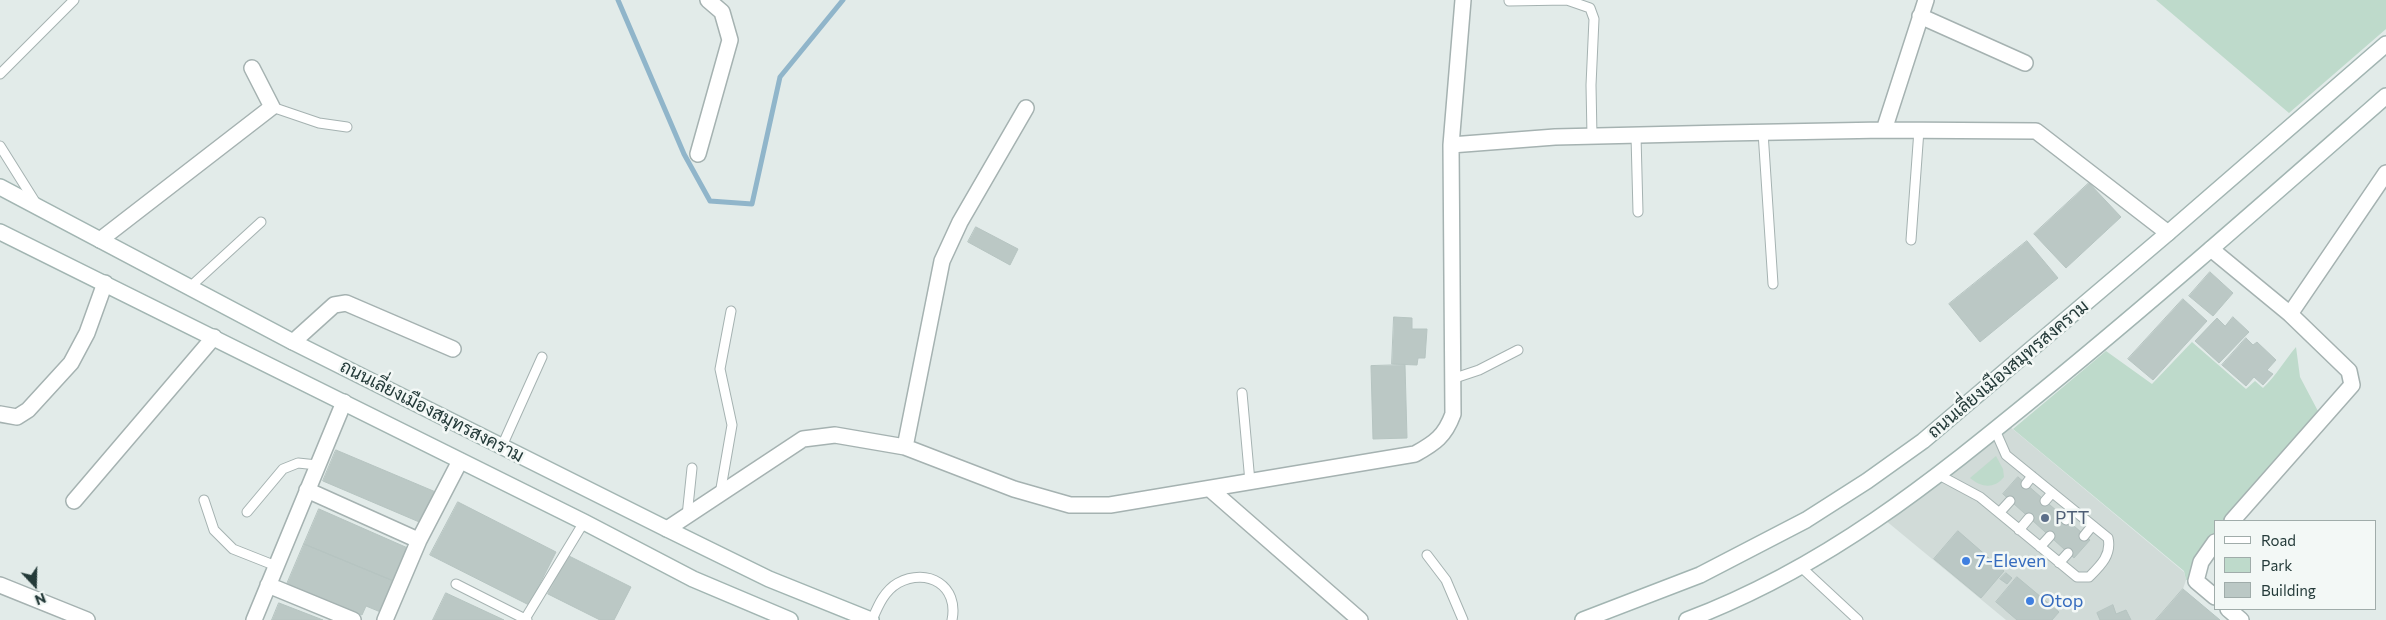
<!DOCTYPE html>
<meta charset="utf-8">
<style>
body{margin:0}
#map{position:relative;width:2386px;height:620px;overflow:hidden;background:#e2ebe9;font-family:Commissioner,sans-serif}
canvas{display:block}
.legend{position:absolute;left:2214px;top:520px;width:162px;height:90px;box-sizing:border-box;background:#f3f8f6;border:1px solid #a0acaa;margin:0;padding:6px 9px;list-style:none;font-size:15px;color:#243a39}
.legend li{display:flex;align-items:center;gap:10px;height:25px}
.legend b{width:25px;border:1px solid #a0acaa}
.north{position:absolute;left:10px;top:560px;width:50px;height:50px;-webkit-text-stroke:4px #f3f8f6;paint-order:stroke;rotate:159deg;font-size:14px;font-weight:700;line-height:20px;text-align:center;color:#243a39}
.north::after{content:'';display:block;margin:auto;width:18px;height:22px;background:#243a39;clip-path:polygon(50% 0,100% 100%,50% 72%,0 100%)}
</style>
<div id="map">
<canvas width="2386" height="620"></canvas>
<ul class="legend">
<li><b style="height:6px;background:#fff"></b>Road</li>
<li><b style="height:14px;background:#bedacb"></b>Park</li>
<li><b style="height:14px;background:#bbc8c5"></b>Building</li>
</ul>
<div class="north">N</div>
</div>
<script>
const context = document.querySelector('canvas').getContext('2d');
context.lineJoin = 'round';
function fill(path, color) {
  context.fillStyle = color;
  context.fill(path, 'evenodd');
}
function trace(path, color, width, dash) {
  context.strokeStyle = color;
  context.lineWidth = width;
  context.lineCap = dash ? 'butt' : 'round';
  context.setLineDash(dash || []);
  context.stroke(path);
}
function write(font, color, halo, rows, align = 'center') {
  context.font = font + ' Commissioner,Sarabun,sans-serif';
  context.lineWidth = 5;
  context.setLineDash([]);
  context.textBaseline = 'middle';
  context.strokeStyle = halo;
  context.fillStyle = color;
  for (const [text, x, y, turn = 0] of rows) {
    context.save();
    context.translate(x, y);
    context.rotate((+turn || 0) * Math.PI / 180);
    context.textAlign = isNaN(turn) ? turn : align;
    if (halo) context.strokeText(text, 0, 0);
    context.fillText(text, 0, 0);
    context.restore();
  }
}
const built = new Path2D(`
 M2009 426 2184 572 2186 580 2183 589 2156 620H2006L1885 520Z`);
const green = new Path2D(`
 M2156 0H2386V29L2289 113Z
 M2192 342 2246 389 2255 381 2263 388C2276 376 2284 361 2296 347L2300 377 2319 413 2229 521H2215V539L2192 579 2186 580 2184 571 2013 429 2106 351 2152 384Z
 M1996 456 2003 469 2004 477C1994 489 1982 488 1970 478Z`);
const stream = new Path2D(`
 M618 0 684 154 710 201 752 204 780 77 843 0`);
const building = new Path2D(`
 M2089 183 2121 217 2066 268 2034 234Z
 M976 227 1018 249 1010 265 968 242Z
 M2027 241 2058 278 1980 342 1949 304Z
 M2210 272 2233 293 2213 316 2189 296Z
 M2183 299 2207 321 2153 380 2128 359Z
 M1394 317 1412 318V329H1427L1425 358H1418L1417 365 1392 364Z
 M2233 317 2249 332 2219 363 2195 341 2217 318 2225 326Z
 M2246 338 2253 345 2257 342 2276 360 2267 370 2273 374 2263 385 2254 377 2246 386 2222 365Z
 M1405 365 1407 438 1373 439 1371 366Z
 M336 450 438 493 424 524 323 481Z
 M2018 477 2090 540 2074 558 2003 494Z
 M458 502 556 552 529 605 430 555Z
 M319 509 410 549 396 582 304 544Z
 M1958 531 2004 571 1981 598 1934 559Z
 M304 544 396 582 383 613 366 606 362 615 287 584Z
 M567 555 631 587 614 620H600L548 594Z
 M2006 573 2012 578 2007 584 2000 579Z
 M2017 577 2059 612 2052 620H2017L1996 602Z
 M2183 589 2220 620H2156Z
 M446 593 504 620H433Z
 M279 603 323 620H272Z
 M2113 605 2116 614 2126 610 2131 620H2100L2097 613Z`);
const lane = new Path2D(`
 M1509 1 1567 0 1590 8 1594 19 1591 85 1592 136
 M0 74 74 0
 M272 107 319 123 347 127
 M1763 132 1773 284
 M1636 136 1638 212
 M0 146 37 205
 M1911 240 1919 130
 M190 287 261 222
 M1452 379 1479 370 1518 350
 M1242 393 1250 482
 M502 446 542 357
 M1939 475 1980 497 2077 577H2089C2100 566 2112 555 2108 538L2006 455 1995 430
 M2026 484 2032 476
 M720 494 732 425 720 369 731 311
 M204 500 214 530 233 549 276 566
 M2045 501 2052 493
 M247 512 283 469 298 463 317 465
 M2000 512 2010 501
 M687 516 692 468
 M2066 520 2074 511
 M2019 530 2029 518
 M2084 536 2092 526
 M2040 547 2050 536
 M1427 555 1446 580 1463 620
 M2059 563 2068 553
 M1802 568 1858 620
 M456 584 527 620
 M525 619 584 522
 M872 620C878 606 884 591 898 583 928 567 959 586 952 620`);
const street = new Path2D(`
 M1920 16 2025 63
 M1884 130 1926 0
 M1451 145 1555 137 1725 133 1884 130 2036 131 2168 233
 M698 154 730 40 722 12 708 0
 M100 240 272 107 252 68
 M2211 249 2290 314 2349 371 2352 385 2232 521
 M2290 314 2386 173
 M293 342 334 305 346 303 453 349
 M0 414 17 417 28 410 71 363 87 333 105 283
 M905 447 942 261 960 222 1026 108
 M1210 489 1360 620
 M307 490 418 540
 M74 501 214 337
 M667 529 803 439 835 435 905 447 1014 489 1070 505H1110L1415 454C1435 443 1445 436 1453 414L1451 145 1463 0
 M2215 542 2201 562 2196 581 2215 597
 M0 585 87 620
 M268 585 353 620
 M2228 609 2241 620
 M254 620 344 402
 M385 620 419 540 460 461`);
const secondary = new Path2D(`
 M0 187 293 342 667 529 769 579 871 620
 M0 232 584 522 693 579 790 620
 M1583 620 1700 575 1806 520 1867 481 1923 441 2168 233 2386 44
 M1687 620C1827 567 1930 483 2045 389 2161 294 2273 195 2386 96`);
const markers = [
 [2045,518,5,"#5c6f8a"],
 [1966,561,5,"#3f7fe0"],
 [2030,601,5,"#3f7fe0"]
];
const streetNames = [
 ["ถนนเลี่ยงเมืองสมุทรสงคราม",2008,369,-40],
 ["ถนนเลี่ยงเมืองสมุทรสงคราม",432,411,27]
];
const serviceNames = [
 ["PTT",2055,518]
];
const shopNames = [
 ["7-Eleven",1976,561],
 ["Otop",2040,601]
];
fill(built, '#d1dbd8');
fill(green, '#bedacb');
trace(stream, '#90b5ca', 5);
fill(building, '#bbc8c5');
trace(building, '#b6c4c1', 1);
trace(lane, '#a5b2b1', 11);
trace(street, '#a5b2b1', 18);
trace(secondary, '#a2b5b2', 18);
trace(lane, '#fff', 9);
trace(street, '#fff', 15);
trace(secondary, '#fff', 15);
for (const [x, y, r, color] of markers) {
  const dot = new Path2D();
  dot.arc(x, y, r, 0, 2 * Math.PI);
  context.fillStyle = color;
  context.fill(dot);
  trace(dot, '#f3f8f6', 2);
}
write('18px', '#243a39', '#f3f8f6', streetNames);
write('18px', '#4e5e75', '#f3f8f6', serviceNames, 'left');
write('18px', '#366cbe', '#f3f8f6', shopNames, 'left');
</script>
